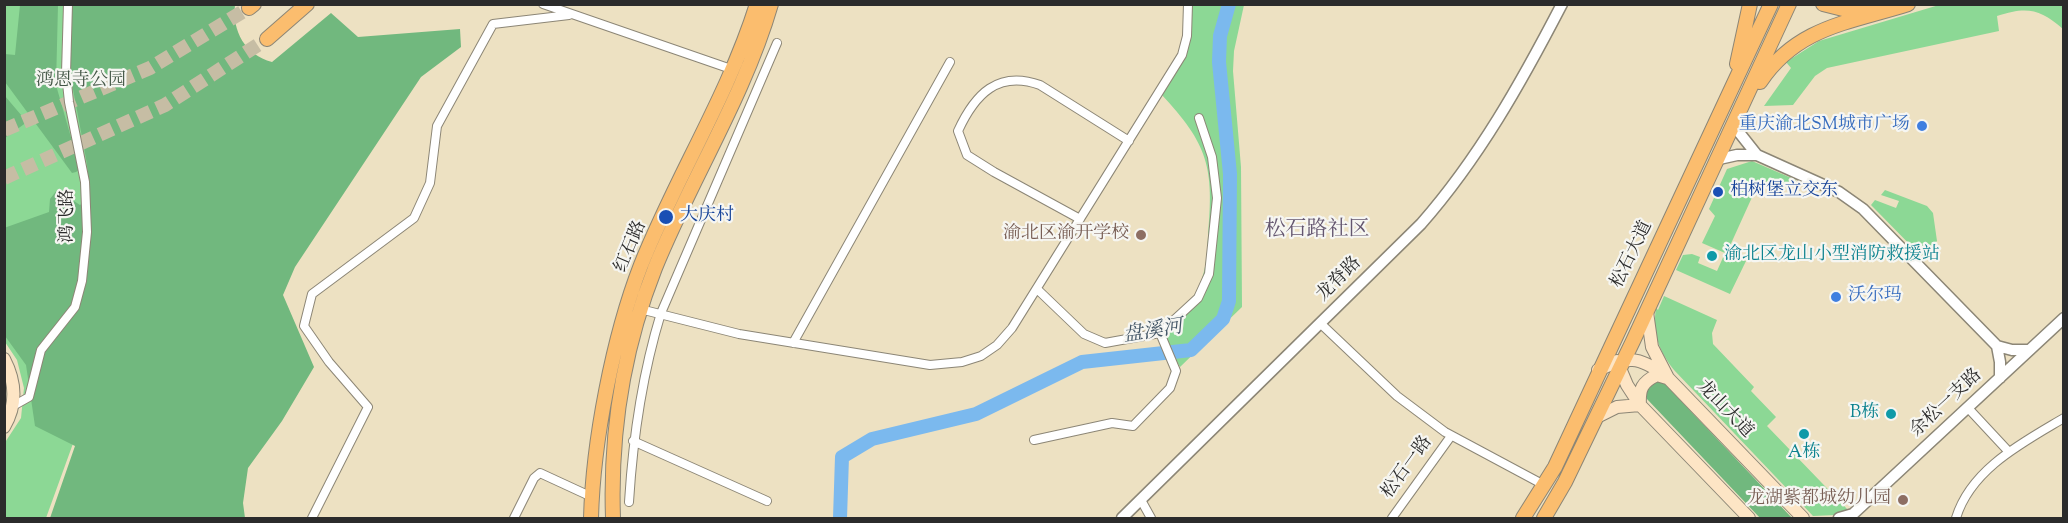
<!DOCTYPE html>
<meta charset="utf-8">
<style>
body{margin:0}
#map{position:relative;width:2068px;height:523px;overflow:hidden;background:#ede1c2;font-family:"Sorts Mill Goudy",serif}
canvas{display:block}
.frame{position:absolute;inset:0;border:6px solid #2b2b2b;pointer-events:none}
</style>
<div id="map">
<canvas width="2068" height="523"></canvas>
<div class="frame"></div>
</div>
<script>
const context = document.querySelector('canvas').getContext('2d');
context.lineJoin = 'round';
function fill(path, color) {
  context.fillStyle = color;
  context.fill(path, 'evenodd');
}
function trace(path, color, width, dash) {
  context.strokeStyle = color;
  context.lineWidth = width;
  context.lineCap = dash ? 'butt' : 'round';
  context.setLineDash(dash || []);
  context.stroke(path);
}
function write(font, color, halo, rows, align = 'center') {
  context.font = font + ' "Sorts Mill Goudy","Noto Serif SC",serif';
  context.lineWidth = 4.5;
  context.setLineDash([]);
  context.textBaseline = 'middle';
  context.strokeStyle = halo;
  context.fillStyle = color;
  for (const [text, x, y, turn = 0] of rows) {
    context.save();
    context.translate(x, y);
    context.rotate((+turn || 0) * Math.PI / 180);
    context.textAlign = isNaN(turn) ? turn : align;
    if (halo) context.strokeText(text, 0, 0);
    context.fillText(text, 0, 0);
    context.restore();
  }
}
const green = new Path2D(`
 M5 5H232L46 518H5L4 444 21 418 24 388 17 360 5 342Z
 M1191 5H1244L1234 51 1233 71 1241 167 1242 307 1180 367 1159 329C1170 319 1188 307 1195 294 1206 275 1207 257 1208 236 1214 168 1209 145 1161 94L1184 57Z
 M1939 5H2063V29C2040 9 2027 6 1997 16L1999 31 1827 68 1815 76 1793 105 1764 106 1791 68 1786 62 1819 41Z
 M1752 161 1796 180 1792 187 1776 179 1758 184 1729 248 1733 256 1746 261 1730 294 1676 270 1683 255 1692 254 1700 257 1698 263 1717 271 1725 253 1702 243 1715 216 1709 209 1727 169Z
 M1885 190 1927 206 1933 213 1937 241 1921 256 1871 205 1875 200 1896 208 1899 201 1881 195Z
 M1664 296 1717 320 1712 333 1713 344 1754 387 1751 391 1776 417 1767 426 1848 510 1836 515 1813 516 1674 370C1659 351 1652 333 1656 308L1658 310Z`);
const forest = new Path2D(`
 M20 5H58L56 85 80 169 76 172 72 173 5 82V54L15 55Z
 M72 5H235C232 31 245 55 272 62L331 13 358 37 460 29 461 47 421 77 295 267 283 295 314 367 282 421 248 468 243 503 245 518H50L75 446 35 426 26 365 5 336 4 228 49 212 50 199 57 190 80 205 90 197 87 164 70 73Z
 M5 96 27 122 5 138H4Z
 M1655 381 1664 383 1792 518H1760L1647 399 1646 389Z`);
const river = new Path2D(`
 M840 518 842 457 872 439 976 414 1082 362 1191 350 1223 319 1229 301 1230 174 1219 62 1220 36 1229 4`);
const trunkTunnel = new Path2D(`
 M4 130 150 68 249 8
 M4 178 165 105 267 39`);
const minor = new Path2D(`
 M543 4 734 70
 M1080 219 994 172 967 155 958 131C975 94 998 70 1040 85L1129 141
 M1037 289 1084 334 1105 343 1160 333 1198 298 1209 274 1217 198 1212 157 1199 118
 M640 309 739 334 930 365 962 362 981 356 997 345 1012 328 1182 55 1187 36 1188 4
 M1320 323 1397 396 1445 432 1544 485
 M793 343 950 62
 M13 406 29 397 41 350 75 307 82 281 87 232 85 182 69 102 66 73 68 4
 M1968 408 2009 452
 M1034 440 1112 423 1133 426 1170 388 1176 371 1160 333
 M633 441 767 501
 M1141 500 1151 518
 M629 502C633 437 642 375 661 313L777 43
 M312 518 368 407 329 362 304 326 312 294 414 218 430 183 437 126 493 24 569 15
 M514 518 534 478 540 473 592 497
 M1392 518 1451 436
 M1956 518C1971 469 2022 443 2064 418`);
const tertiary = new Path2D(`
 M1734 126 1757 155 1839 192 1863 209 1997 346 2012 350H2029
 M1719 159 1737 155H1757
 M1997 346 2000 362V378
 M1122 518 1421 224C1479 158 1521 83 1562 4
 M1839 518 1853 514 2064 318`);
const secondary = new Path2D(`
 M1647 312 1652 347 1668 378 1803 518
 M4 359C16 382 17 405 4 427
 M1617 361 1627 385 1640 405
 M1598 370C1628 356 1638 356 1665 375
 M1640 405C1639 389 1642 382 1657 375L1667 378
 M1597 417 1617 407 1640 405 1749 518`);
const trunk = new Path2D(`
 M1823 4 1843 9 1875 4
 M249 8 254 4
 M267 39 307 4
 M1737 64 1750 4
 M1760 82C1797 27 1848 23 1908 4
 M591 518C593 442 613 337 641 265 676 177 728 96 757 4
 M613 518C610 432 623 349 655 268 691 179 744 97 771 4
 M1523 518 1555 467 1771 4
 M1544 518 1565 482 1633 341 1789 4`);
const markers = [
 [1922,126,6,"#3f7fe0"],
 [1718,192,6,"#1a4fb4"],
 [666,217,8,"#1a4fb4"],
 [1141,235,6,"#8d6e63"],
 [1712,256,6,"#0f9aa8"],
 [1836,297,6,"#3f7fe0"],
 [1891,414,6,"#0f9aa8"],
 [1804,434,6,"#0f9aa8"],
 [1903,500,6,"#8d6e63"]
];
const parkNames = [
 ["鸿恩寺公园",81,82]
];
const shopNames = [
 ["重庆渝北SM城市广场",1910,126],
 ["沃尔玛",1848,297,"left"]
];
const transitNames = [
 ["柏树堡立交东",1730,192],
 ["大庆村",680,217]
];
const streetNames = [
 ["鸿飞路",69,216,-90],
 ["红石路",632,247,-67],
 ["松石大道",1633,255,-64],
 ["龙脊路",1340,280,-45],
 ["余松一支路",1947,404,-43],
 ["龙山大道",1724,410,46],
 ["松石一路",1408,468,-54]
];
const educationNames = [
 ["渝北区渝开学校",1129,235],
 ["龙湖紫都城幼儿园",1891,500]
];
const cultureNames = [
 ["渝北区龙山小型消防救援站",1724,256],
 ["B栋",1879,414,"right"],
 ["A栋",1804,454,"center"]
];
const waterNames = [
 ["盘溪河",1153,333,-9]
];
const quarterNames = [
 ["松石路社区",1317,231]
];
fill(green, '#8cd895');
fill(forest, '#71b87e');
trace(river, '#7bb9ee', 14);
trace(trunkTunnel, '#c6bda4', 14, [14, 7]);
trace(minor, '#8c8676', 10);
trace(tertiary, '#8c8676', 13);
trace(secondary, '#8c8676', 14);
trace(trunk, '#8c8676', 16);
trace(minor, '#fff', 8);
trace(tertiary, '#fff', 10);
trace(secondary, '#fde5c5', 12);
trace(trunk, '#fbbd6e', 14);
for (const [x, y, r, color] of markers) {
  const dot = new Path2D();
  dot.arc(x, y, r, 0, 2 * Math.PI);
  context.fillStyle = color;
  context.fill(dot);
  trace(dot, '#f6f6f2', 2);
}
write('18px', '#435646', '#f6f6f2', parkNames);
write('18px', '#366cbe', '#f6f6f2', shopNames, 'right');
write('18px', '#164399', '#f6f6f2', transitNames, 'left');
write('18px', '#2b2b2b', '#f6f6f2', streetNames);
write('18px', '#785e54', '#f6f6f2', educationNames, 'right');
write('18px', '#0d838f', '#f6f6f2', cultureNames, 'left');
write('italic 20px', '#435666', '#f6f6f2', waterNames);
write('21px', '#64566f', '#f6f6f2', quarterNames);
</script>
